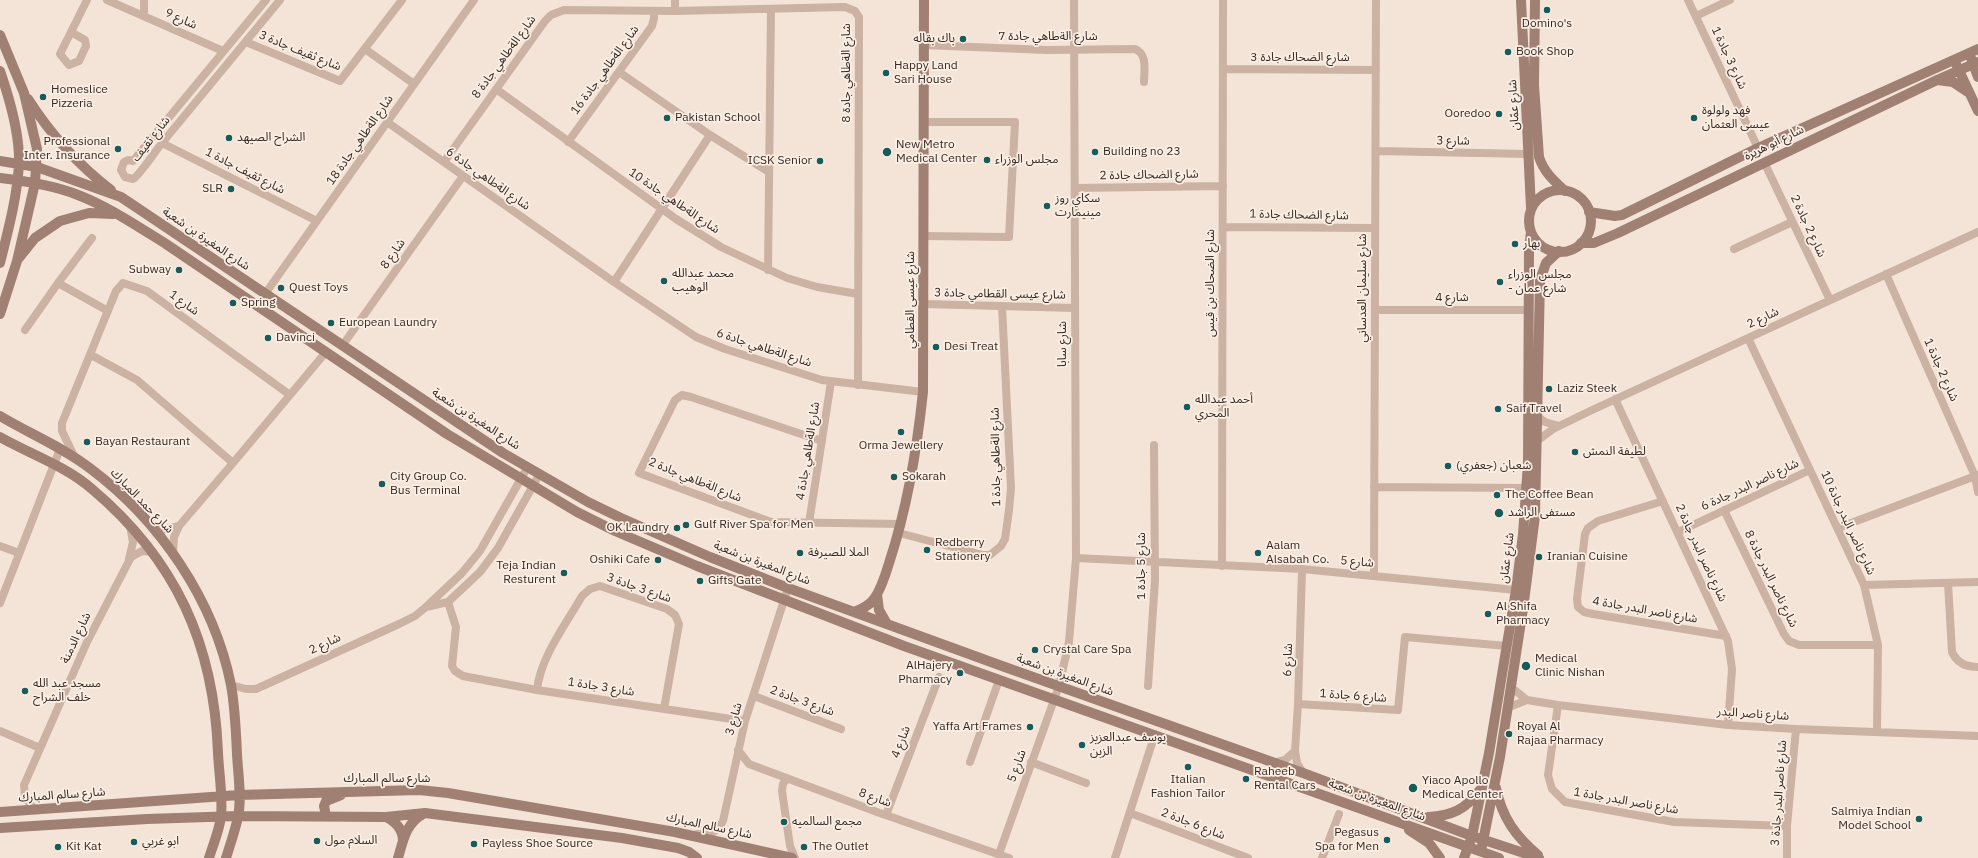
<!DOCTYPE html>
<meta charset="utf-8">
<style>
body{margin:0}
canvas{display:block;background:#f3e4d7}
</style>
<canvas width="1978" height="858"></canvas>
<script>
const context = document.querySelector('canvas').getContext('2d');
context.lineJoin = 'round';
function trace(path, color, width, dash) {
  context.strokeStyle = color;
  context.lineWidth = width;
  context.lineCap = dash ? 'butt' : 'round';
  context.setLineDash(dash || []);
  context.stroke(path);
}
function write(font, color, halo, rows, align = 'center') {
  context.font = font + ' "IBM Plex Sans","Noto Sans Arabic",sans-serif';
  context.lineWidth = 3.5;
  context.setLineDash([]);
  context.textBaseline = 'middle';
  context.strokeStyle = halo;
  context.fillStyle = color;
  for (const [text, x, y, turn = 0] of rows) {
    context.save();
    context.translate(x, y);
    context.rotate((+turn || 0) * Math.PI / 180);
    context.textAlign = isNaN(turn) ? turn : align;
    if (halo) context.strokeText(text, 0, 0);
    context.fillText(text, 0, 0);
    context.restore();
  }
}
const street = new Path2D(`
 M107 0 223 51
 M144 0V16
 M266 0 133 161 128 160 124 162 121 170 125 177 133 179C139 176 156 150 162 143L280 0
 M1688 0 1758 148
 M675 11V0
 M1696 16 1730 0
 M71 32 85 40 86 46 79 61 69 65 60 54 87 0
 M246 42 340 81 402 0
 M923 45 1047 50 1135 49C1148 54 1144 71 1144 82
 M365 49 414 84
 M1223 69 1376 70
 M619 72 710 135 769 172
 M496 89 676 219 721 247 787 278 817 287 858 294
 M387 122 614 282 696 337 725 349 822 380 923 392
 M923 122H1015L1009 237 924 236
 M568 142 652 26 654 18V11
 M162 143 317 221
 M1376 151 1529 154
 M444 162 545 21 551 15 564 10 675 11 845 7 855 11 859 17 858 385
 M1764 162 1830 300
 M1075 188 1223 186
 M1223 227 1375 228
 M1734 249 1792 222
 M768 270 771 9
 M1886 274 1975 476 1978 492
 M614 282 710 135
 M58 283 108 311
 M265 294 474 0
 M924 304 1075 308
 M1375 310H1529
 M25 330 58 283 92 238
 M1748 338 1864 585 1878 645 1877 731
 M342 346 463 176
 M91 355 137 380 233 463
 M1615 399 1728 641 1732 669 1728 725
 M1538 417 1545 422 1559 426
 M822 441 691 397 682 395 675 400 639 473 771 522 901 524
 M1537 441 1553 429 1590 411 1978 232
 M74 456 62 431V423L116 291 123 283 147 291 290 395
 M1374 487 1527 488
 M1663 501 1598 521 1588 528 1585 534 1577 599 1578 607 1584 612 1593 614 1726 636
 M1724 510 1784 634 1789 641 1799 645H1878
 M809 523 831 382
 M152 527 163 530 179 526
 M1838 528 1978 475
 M1678 532 1810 470
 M899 533 983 555H990L1001 546 1005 539 1009 510 1011 488 1002 306
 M0 546 19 553
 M173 554 174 537 179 526 233 463 326 352
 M1076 558 1302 569 1516 590
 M129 559 133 542 130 526
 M1222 566 1223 0
 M1302 569 1298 704 1295 751 1297 763 1303 773
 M1374 576 1376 0
 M1948 583 1952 652C1957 663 1966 667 1978 667
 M1864 585 1978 582
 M448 602 456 627 452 666 455 671 463 676 537 690 745 721
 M0 603 60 449
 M426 607 448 602 480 572 498 548 539 475
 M231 685 246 689H256L399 624 415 616 426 607 462 573 480 551 527 468
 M1148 686 1155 580 1154 445
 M1511 687 1527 700 1558 705 1728 725 1796 729 1978 736
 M537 690C540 658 566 624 582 596L590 589 600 586 667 609 675 615 679 624 664 709
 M754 696 841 729
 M1298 704 1398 710 1405 637 1507 646
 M1558 705 1548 775 1552 789 1565 802 1674 822 1787 826
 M1507 708 1527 700
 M0 731 40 748
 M738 750 749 764 877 812 1009 858
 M970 762 999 680
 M1031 762 1086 783
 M1273 763 1285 760 1295 751
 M787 778 783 784 782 791 790 846 795 858
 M34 810 25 796 24 785 87 642 131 557 142 551 153 552
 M1130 813 1248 858
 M886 815 939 677
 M697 834C710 834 716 834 723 821L745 721 788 588
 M999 854 1059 686 1069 642 1076 558 1074 0
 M1115 858 1155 734
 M1322 858 1339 814
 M1787 858V826L1796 729`);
const secondary = new Path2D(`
 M1521 0 1531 208
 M1535 0 1534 85 1539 157C1544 172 1553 180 1565 191
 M0 35 24 93 37 149 35 183 17 261 0 314
 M1971 58 1978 77
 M1956 64 1978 111
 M0 71C10 100 20 134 19 164 17 198 8 231 0 263
 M1937 80 1953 82 1968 92
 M28 99C51 135 77 164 111 190
 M0 161 37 167 121 197 503 453 588 502 621 518 710 557 788 588 1002 666 1303 773 1472 836 1539 858
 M0 178C26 181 53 185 78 195 109 207 137 226 166 244L447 434 577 512 615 531 697 566 904 646 1499 858
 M1529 221a31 31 0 1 1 62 0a31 31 0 1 1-62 0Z
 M1589 212 1615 216 1622 215 1758 148 1978 49
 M1581 243H1594L1618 233 1937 80 1978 62
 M19 258 35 238 60 221 89 213 113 214
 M0 416C30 434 63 447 91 469 160 521 214 600 231 685 235 707 236 731 237 754 238 774 242 798 238 817 235 831 230 845 226 858
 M0 437C30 454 66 466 92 489 176 560 214 644 218 753 219 774 223 797 221 817 219 831 213 845 209 858
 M877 594 879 610 887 624
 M854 612C862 609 869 606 874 599 882 588 886 573 890 560 908 505 917 449 923 392L924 0
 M1496 788C1502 817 1515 836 1538 855
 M0 812 239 795 419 790 448 793 675 832 792 858
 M326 816 324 806 326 801 341 795
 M386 817C396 822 403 829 403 841
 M1428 817C1452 816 1466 809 1480 790
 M0 828 147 819 238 816 386 817 425 813 622 838 678 848 689 852 697 858
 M1409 830 1429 843 1440 858
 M1482 846 1500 757 1523 609 1535 516 1540 280 1546 263 1559 251
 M398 858C403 841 406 823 423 814
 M1464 858 1472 836 1489 753 1516 590 1523 534 1528 463 1529 248 1531 232`);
const markers = [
 [1547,10,4,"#175b5b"],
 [963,39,4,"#175b5b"],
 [1508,52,4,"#175b5b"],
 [886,73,4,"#175b5b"],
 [43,97,4,"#175b5b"],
 [1499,114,4,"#175b5b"],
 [667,118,4,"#175b5b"],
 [1694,118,4,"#175b5b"],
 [229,138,4,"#175b5b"],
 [118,149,4,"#175b5b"],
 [887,152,5,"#175b5b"],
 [1095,152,4,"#175b5b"],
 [987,160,4,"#175b5b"],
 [820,161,4,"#175b5b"],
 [231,189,4,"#175b5b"],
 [1047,206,4,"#175b5b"],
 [1515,244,4,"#175b5b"],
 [179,270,4,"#175b5b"],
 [664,281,4,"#175b5b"],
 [1500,282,4,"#175b5b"],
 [281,288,4,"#175b5b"],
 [233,303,4,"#175b5b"],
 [331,323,4,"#175b5b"],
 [268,338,4,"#175b5b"],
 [936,347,4,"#175b5b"],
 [1549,389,4,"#175b5b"],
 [1187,407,4,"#175b5b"],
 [1498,409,4,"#175b5b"],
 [901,432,4,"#175b5b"],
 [87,442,4,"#175b5b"],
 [1575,452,4,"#175b5b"],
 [1448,466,4,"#175b5b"],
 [894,477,4,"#175b5b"],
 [382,484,4,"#175b5b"],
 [1497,495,4,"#175b5b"],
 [1499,513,5,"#175b5b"],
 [686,525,4,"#175b5b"],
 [677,528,4,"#175b5b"],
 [927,550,4,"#175b5b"],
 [800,553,4,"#175b5b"],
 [1258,553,4,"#175b5b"],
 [1539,557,4,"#175b5b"],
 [658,560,4,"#175b5b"],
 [564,573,4,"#175b5b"],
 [700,581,4,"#175b5b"],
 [1488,614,4,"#175b5b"],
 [1035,650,4,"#175b5b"],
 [1526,666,5,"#175b5b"],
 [960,673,4,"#175b5b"],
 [25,691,4,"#175b5b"],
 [1030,727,4,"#175b5b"],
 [1509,734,4,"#175b5b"],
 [1082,745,4,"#175b5b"],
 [1188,767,4,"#175b5b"],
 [1246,779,4,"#175b5b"],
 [1413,788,5,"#175b5b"],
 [1919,819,4,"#175b5b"],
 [784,822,4,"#175b5b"],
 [1387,840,4,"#175b5b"],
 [317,841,4,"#175b5b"],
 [134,842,4,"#175b5b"],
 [474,844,4,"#175b5b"],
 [58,847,4,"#175b5b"],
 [804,847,4,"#175b5b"]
];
const streetNames = [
 ["شارع 9",181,19,24],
 ["شارع الةطاهي جادة 7",1048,37],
 ["شارع ثقيف جادة 3",300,51,22],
 ["شارع الةطاهي جادة 8",504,57,-54],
 ["شارع الضحاك جادة 3",1300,58],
 ["شارع 3 جادة 1",1729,58,65],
 ["شارع الةطاهي جادة 16",605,70,-54],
 ["شارع الةطاهي جادة 8",847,73,-90],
 ["شارع عمّان",1514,105,-93],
 ["شارع ثقيف",151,139,-52],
 ["شارع الةطاهي جادة 18",360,140,-55],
 ["شارع 3",1453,141,1],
 ["شارع أبو هريرة",1774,143,-26],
 ["شارع ثقيف جادة 1",245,171,27],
 ["شارع الضحاك جادة 2",1149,175,-1],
 ["شارع الةطاهي جادة 6",488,179,35],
 ["شارع الةطاهي جادة 10",674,201,34],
 ["شارع الضحاك جادة 1",1299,215,1],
 ["شارع 2 جادة 2",1808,226,65],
 ["شارع المغيرة بن شعبة",206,239,34],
 ["شارع 8",393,254,-55],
 ["شارع الضحاك بن قيس",1211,283,-90],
 ["شارع سليمان العدساني",1363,288,-90],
 ["شارع عيسى القطامي جادة 3",1000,294,1],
 ["شارع 4",1452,298],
 ["شارع عيسى القطامي",911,300,-90],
 ["شارع 1",184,303,36],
 ["شارع 2",1763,318,-25],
 ["شارع سابا",1063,344,-90],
 ["شارع الةطاهي جادة 6",764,348,18],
 ["شارع 2 جادة 1",1941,370,66],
 ["شارع المغيرة بن شعبة",476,419,33],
 ["شارع الةطاهي جادة 4",808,451,-81],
 ["شارع الةطاهي جادة 1",996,457,-91],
 ["شارع الةطاهي جادة 2",695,480,22],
 ["شارع ناصر البدر جادة 6",1750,485,-25],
 ["شارع حمد المبارك",142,501,46],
 ["شارع ناصر البدر جادة 10",1848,523,65],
 ["شارع ناصر البدر جادة 2",1701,553,65],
 ["شارع عمّان",1507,558,-83],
 ["شارع 5",1357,562,5],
 ["شارع المغيرة بن شعبة",762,563,21],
 ["شارع 5 جادة 1",1142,566,-90],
 ["شارع ناصر البدر جادة 8",1771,579,64],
 ["شارع 3 جادة 3",639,588,19],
 ["شارع ناصر البدر جادة 4",1645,610,10],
 ["شارع الدمنة",76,638,-65],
 ["شارع 2",325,644,-25],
 ["شارع 6",1288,660,-88],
 ["شارع المغيرة بن شعبة",1065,675,20],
 ["شارع 3 جادة 1",601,687,9],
 ["شارع 6 جادة 1",1353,696,4],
 ["شارع 3 جادة 2",802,701,20],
 ["شارع ناصر البدر",1753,714,4],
 ["شارع 3",734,719,-74],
 ["شارع 4",901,742,-69],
 ["شارع 5",1017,766,-70],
 ["شارع سالم المبارك",387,779],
 ["شارع ناصر البدر جادة 3",1779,793,-86],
 ["شارع سالم المبارك",62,795,-4],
 ["شارع 8",875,798,20],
 ["شارع المغيرة بن شعبة",1377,800,20],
 ["شارع ناصر البدر جادة 1",1626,801,10],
 ["شارع 6 جادة 2",1193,824,21],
 ["شارع سالم المبارك",709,826,12]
];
const poiNames = [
 ["Domino's",1547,24,"center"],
 ["باك بقاله",955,39,"right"],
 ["Book Shop",1516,52],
 ["Happy Land",894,66],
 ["Sari House",894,80],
 ["Homeslice",51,90],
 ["Pizzeria",51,104],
 ["فهد ولولوة",1702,111],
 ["عيسى العثمان",1702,125],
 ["Ooredoo",1491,114,"right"],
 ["Pakistan School",675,118],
 ["الشراح الصيهد",237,138],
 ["Professional",110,142,"right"],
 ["Inter. Insurance",110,156,"right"],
 ["New Metro",896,145],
 ["Medical Center",896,159],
 ["Building no 23",1103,152],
 ["مجلس الوزراء",995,160],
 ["ICSK Senior",812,161,"right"],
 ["SLR",223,189,"right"],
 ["سكاي روز",1055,199],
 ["مينيمارت",1055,213],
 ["بهار",1523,244],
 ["Subway",171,270,"right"],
 ["محمد عبدالله",672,274],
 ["الوهيب",672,288],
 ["مجلس الوزراء",1508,275],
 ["- شارع عمان",1508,289],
 ["Quest Toys",289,288],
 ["Spring",241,303],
 ["European Laundry",339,323],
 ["Davinci",276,338],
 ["Desi Treat",944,347],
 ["Laziz Steek",1557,389],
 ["أحمد عبدالله",1195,400],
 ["المحري",1195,414],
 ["Saif Travel",1506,409],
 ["Bayan Restaurant",95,442],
 ["Orma Jewellery",901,446,"center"],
 ["لطيفة النمش",1583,452],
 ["شعبان (جعفري)",1456,466],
 ["City Group Co.",390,477],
 ["Bus Terminal",390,491],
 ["Sokarah",902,477],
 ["The Coffee Bean",1505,495],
 ["مستفى الراشد",1508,513],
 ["Gulf River Spa for Men",694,525],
 ["OK Laundry",669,528,"right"],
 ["Redberry",935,543],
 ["Stationery",935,557],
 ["Aalam",1266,546],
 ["Alsabah Co.",1266,560],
 ["الملا للصيرفة",808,553],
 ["Iranian Cuisine",1547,557],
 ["Oshiki Cafe",650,560,"right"],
 ["Teja Indian",556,566,"right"],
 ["Resturent",556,580,"right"],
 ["Gifts Gate",708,581],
 ["Al Shifa",1496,607],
 ["Pharmacy",1496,621],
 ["Crystal Care Spa",1043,650],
 ["Medical",1535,659],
 ["Clinic Nishan",1535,673],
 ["AlHajery",952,666,"right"],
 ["Pharmacy",952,680,"right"],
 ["مسجد عبد الله",33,684],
 ["خلف الشراح",33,698],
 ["Yaffa Art Frames",1022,727,"right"],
 ["Royal Al",1517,727],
 ["Rajaa Pharmacy",1517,741],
 ["يوسف عبدالعزيز",1090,738],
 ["الزبن",1090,752],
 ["Raheeb",1254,772],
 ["Rental Cars",1254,786],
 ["Italian",1188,780,"center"],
 ["Fashion Tailor",1188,794,"center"],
 ["Yiaco Apollo",1422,781],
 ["Medical Center",1422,795],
 ["Salmiya Indian",1911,812,"right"],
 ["Model School",1911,826,"right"],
 ["مجمع السالميه",792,822],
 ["Pegasus",1379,833,"right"],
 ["Spa for Men",1379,847,"right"],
 ["السلام مول",325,841],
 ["ابو غربي",142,842],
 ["Payless Shoe Source",482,844],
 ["Kit Kat",66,847],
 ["The Outlet",812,847]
];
trace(street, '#ccb2a2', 8);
trace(secondary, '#a08073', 10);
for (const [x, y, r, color] of markers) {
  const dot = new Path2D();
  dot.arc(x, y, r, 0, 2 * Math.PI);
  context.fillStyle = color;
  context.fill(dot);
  trace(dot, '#fbeee3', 1.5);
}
write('12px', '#362925', '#fbeee3', streetNames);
write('12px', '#362925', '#fbeee3', poiNames, 'left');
</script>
